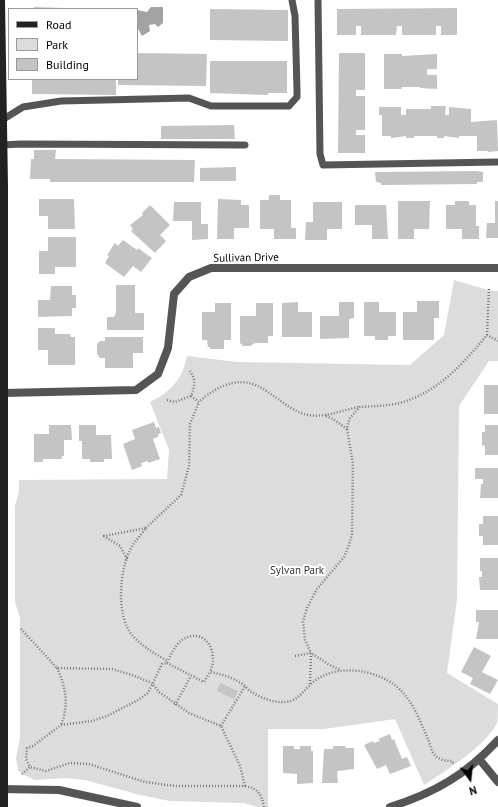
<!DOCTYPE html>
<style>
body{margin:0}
#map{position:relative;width:498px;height:807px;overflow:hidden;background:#fff;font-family:"PT Sans",sans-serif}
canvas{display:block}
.legend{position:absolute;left:8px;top:8px;width:130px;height:72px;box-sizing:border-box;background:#fff;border:1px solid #999;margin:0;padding:5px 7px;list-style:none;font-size:12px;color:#000}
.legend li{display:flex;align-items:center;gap:8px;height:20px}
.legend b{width:20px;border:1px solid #999}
.north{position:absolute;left:450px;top:759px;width:40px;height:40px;-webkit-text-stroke:3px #fff;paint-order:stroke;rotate:165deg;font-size:11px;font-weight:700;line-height:16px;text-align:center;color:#000}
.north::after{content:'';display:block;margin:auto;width:14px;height:18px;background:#000;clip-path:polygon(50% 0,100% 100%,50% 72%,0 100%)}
</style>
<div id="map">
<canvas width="498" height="807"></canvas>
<ul class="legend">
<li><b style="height:5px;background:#222"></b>Road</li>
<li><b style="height:11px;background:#dcdcdc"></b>Park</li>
<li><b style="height:11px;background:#c4c4c4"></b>Building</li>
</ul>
<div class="north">N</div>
</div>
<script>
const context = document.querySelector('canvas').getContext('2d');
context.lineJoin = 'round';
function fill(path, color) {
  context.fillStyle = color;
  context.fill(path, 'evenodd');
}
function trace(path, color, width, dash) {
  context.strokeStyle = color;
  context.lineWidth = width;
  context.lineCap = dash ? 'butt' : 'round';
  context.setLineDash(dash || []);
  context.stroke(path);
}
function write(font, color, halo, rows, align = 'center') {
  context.font = font + ' "PT Sans",sans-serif';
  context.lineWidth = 4;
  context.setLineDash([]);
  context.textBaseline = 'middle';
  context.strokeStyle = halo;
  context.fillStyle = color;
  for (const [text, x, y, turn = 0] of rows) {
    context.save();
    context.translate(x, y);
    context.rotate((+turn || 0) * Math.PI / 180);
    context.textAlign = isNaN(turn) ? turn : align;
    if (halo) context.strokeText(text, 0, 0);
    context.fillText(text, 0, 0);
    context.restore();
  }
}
const green = new Path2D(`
 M454 280 488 290 498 291V361H489L459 406 457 600 447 673 498 704C498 710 498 718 497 723 487 745 444 772 424 785L395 719 324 729H268V807H257L244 803 170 801 140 795 85 780 66 778 35 780 22 774 18 770 16 758 20 738V618L15 602V505L19 492V480L167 479 169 450 150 402C171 392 183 378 187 356L237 362 410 365 444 335Z`);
const water = new Path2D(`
 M151 7H163V23L158 27 155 24 149 25 150 31 142 36 137 27V10L147 12Z`);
const building = new Path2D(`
 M34 7 65 8V9H34Z
 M457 8V35H441V26H436V35H402V26H397L396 35H361V26H356V35H337V9Z
 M210 9 288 10V41L210 40Z
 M137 53 207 54 206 86 118 85V79H137Z
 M339 53H365V90H356V96H365V130H356V135H365V153H338Z
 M384 54H402V56L437 54V69H427V75H437V89L420 88V87H402V89H384Z
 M210 61H287V93H268V95L210 93Z
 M32 79H116V95L32 94Z
 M431 106H446L445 115H449V107L471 109V122L497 120 498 151 488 152V151H477V136H459V138L444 136V138H437V136H414V138H406V136L391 138V136H382V115H379V107H401V115H406V109H431Z
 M234 125 235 139H161V126Z
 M34 150H56L55 159 195 160 194 182H50V179H30L31 159H34Z
 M236 167V181H200V168Z
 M477 171 483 172V182H477V184L381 185V183L376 182 375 172H381Z
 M269 195H280V200H291V228H296V239H274V229H260V200H269Z
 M39 199H74L75 229H48V216H39Z
 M218 199 241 200V205H249V228H234V239H217Z
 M398 201H430L429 229H414V239H398Z
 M455 201H469V205H476V226H479V239H462V229H446V205H455Z
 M495 201H498V238H486L487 223H495Z
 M174 202H201V224H208V239L192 240V221H173Z
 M313 202H342V229H327V240H305L306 222H313Z
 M150 205 170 225 160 235 166 241 155 253 131 231 133 229 130 225 143 215 142 213Z
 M355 205H386L388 239H372V225H355Z
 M48 237H76V267H55V274H39V251H48Z
 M123 240 137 250 138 248 152 258 141 272 133 266 124 277 105 263 109 256 107 255 115 243 118 246Z
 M116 285H135V313H144V330H107V317H114L116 313Z
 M51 286H72V295H76V308H72V316L38 317V300H50Z
 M417 301H439V318H434V340H403V312H417Z
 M298 302V312H312V337H282V303Z
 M339 302H354V318L349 319V338L320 339V316H339Z
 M364 302H379V312H396V336H388V340H375V336H364Z
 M215 303H231V340H224V349H210V347H208L207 340H202V312H215Z
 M256 303H273V336H268V343H255L250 346H243L240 343V316H256Z
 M38 328H55V334H70L71 337H75V365H48V350H38Z
 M105 337H143V353H133V368H105V358H100L97 354V344L100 341H105Z
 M484 385H498V414H484Z
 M154 422 156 428 159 427 161 433 158 434 159 436 153 439 160 459 148 463V461L141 463 142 466 132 470 123 444 135 439 132 430Z
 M49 425H71L72 440H64V456H62V459H43V462H34V434H49Z
 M79 425H96V435H111L112 459H104V462H90V459H82V441H79Z
 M485 425H498V455H485V446L482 445V432H485Z
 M475 468H498V498H480L481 484H483V479H475Z
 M483 516H498V545H483V536H479V524H483Z
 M480 558H498V590H480L479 577H482V571H480Z
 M476 610H498V639H476L479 622H476Z
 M474 647 491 656 482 672 498 680 490 694 470 684 473 678 461 672Z
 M220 683 238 691 234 699 217 691Z
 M390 734 392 740 394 739 402 759 407 757 411 766 390 774 386 765 377 769 364 745 373 741 374 743 380 741 378 739Z
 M283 746H294V749H300V746H311V751H313V783L297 784V774L283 773Z
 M333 746H345L346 748H354V769L337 771 338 783H322L324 749H333Z`);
const path = new Path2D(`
 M487 335 489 288
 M191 396 199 402C218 385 241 374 265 390 279 399 291 411 308 415 325 418 343 410 359 407
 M167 400 175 402 191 396C195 386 196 380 190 371
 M326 416 333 419 347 429
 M146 528 181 495 189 466 190 424 199 402
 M127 559 120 546 104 536 146 528C141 535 134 542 130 550 119 572 116 618 133 636 143 647 155 654 168 661
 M21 629 57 668 112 669 132 675 152 683 159 692 189 713 221 726 240 766 245 786H175L145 782 89 764 70 763 46 771 30 767
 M295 656 311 653 328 664 340 670
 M167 663 204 682 210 672C221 674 231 677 241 683 245 685 247 689 250 691 259 697 271 702 281 702 297 703 301 693 311 684 331 665 365 668 387 680 410 693 418 716 428 739 430 743 431 752 435 755 439 760 446 761 452 761L454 765
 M57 668C66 687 69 705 61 725
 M310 684 311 653 305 640 303 622 307 608 317 589 344 557 349 545 352 534 353 464 347 429 349 419 360 407C373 406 387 406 400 403 438 392 462 365 487 335L498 341
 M175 705 191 676
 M221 726 245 686
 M22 774 30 767 26 759 27 748 33 746 61 725 92 721 107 716 138 700 148 693 162 664 167 663C170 656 175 645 182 640 203 626 220 650 210 672
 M245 786C257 788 262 794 264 807`);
const lane = new Path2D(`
 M318 0 320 154 323 165 498 162
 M2 120 23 107 61 101 189 98 211 106H289L297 97V90L295 16 292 0
 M2 145 21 144 245 145`);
const street = new Path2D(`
 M4 393 136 390 158 374 168 348 174 294 189 277 211 268H498
 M480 760 498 782
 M0 789 59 790 137 807
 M390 807C434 793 466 775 498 740`);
const secondary = new Path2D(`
 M1 0 4 186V807`);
const streetNames = [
 ["Sullivan Drive",246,258,-1]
];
const parkNames = [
 ["Sylvan Park",297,571]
];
fill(green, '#dcdcdc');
fill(water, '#a3a3a3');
fill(building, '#c4c4c4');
trace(path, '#777', 2.5, [1, 2]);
trace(lane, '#555', 7);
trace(street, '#555', 8);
trace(secondary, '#222', 8);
write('11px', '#000', '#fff', streetNames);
write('11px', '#333', '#fff', parkNames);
</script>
